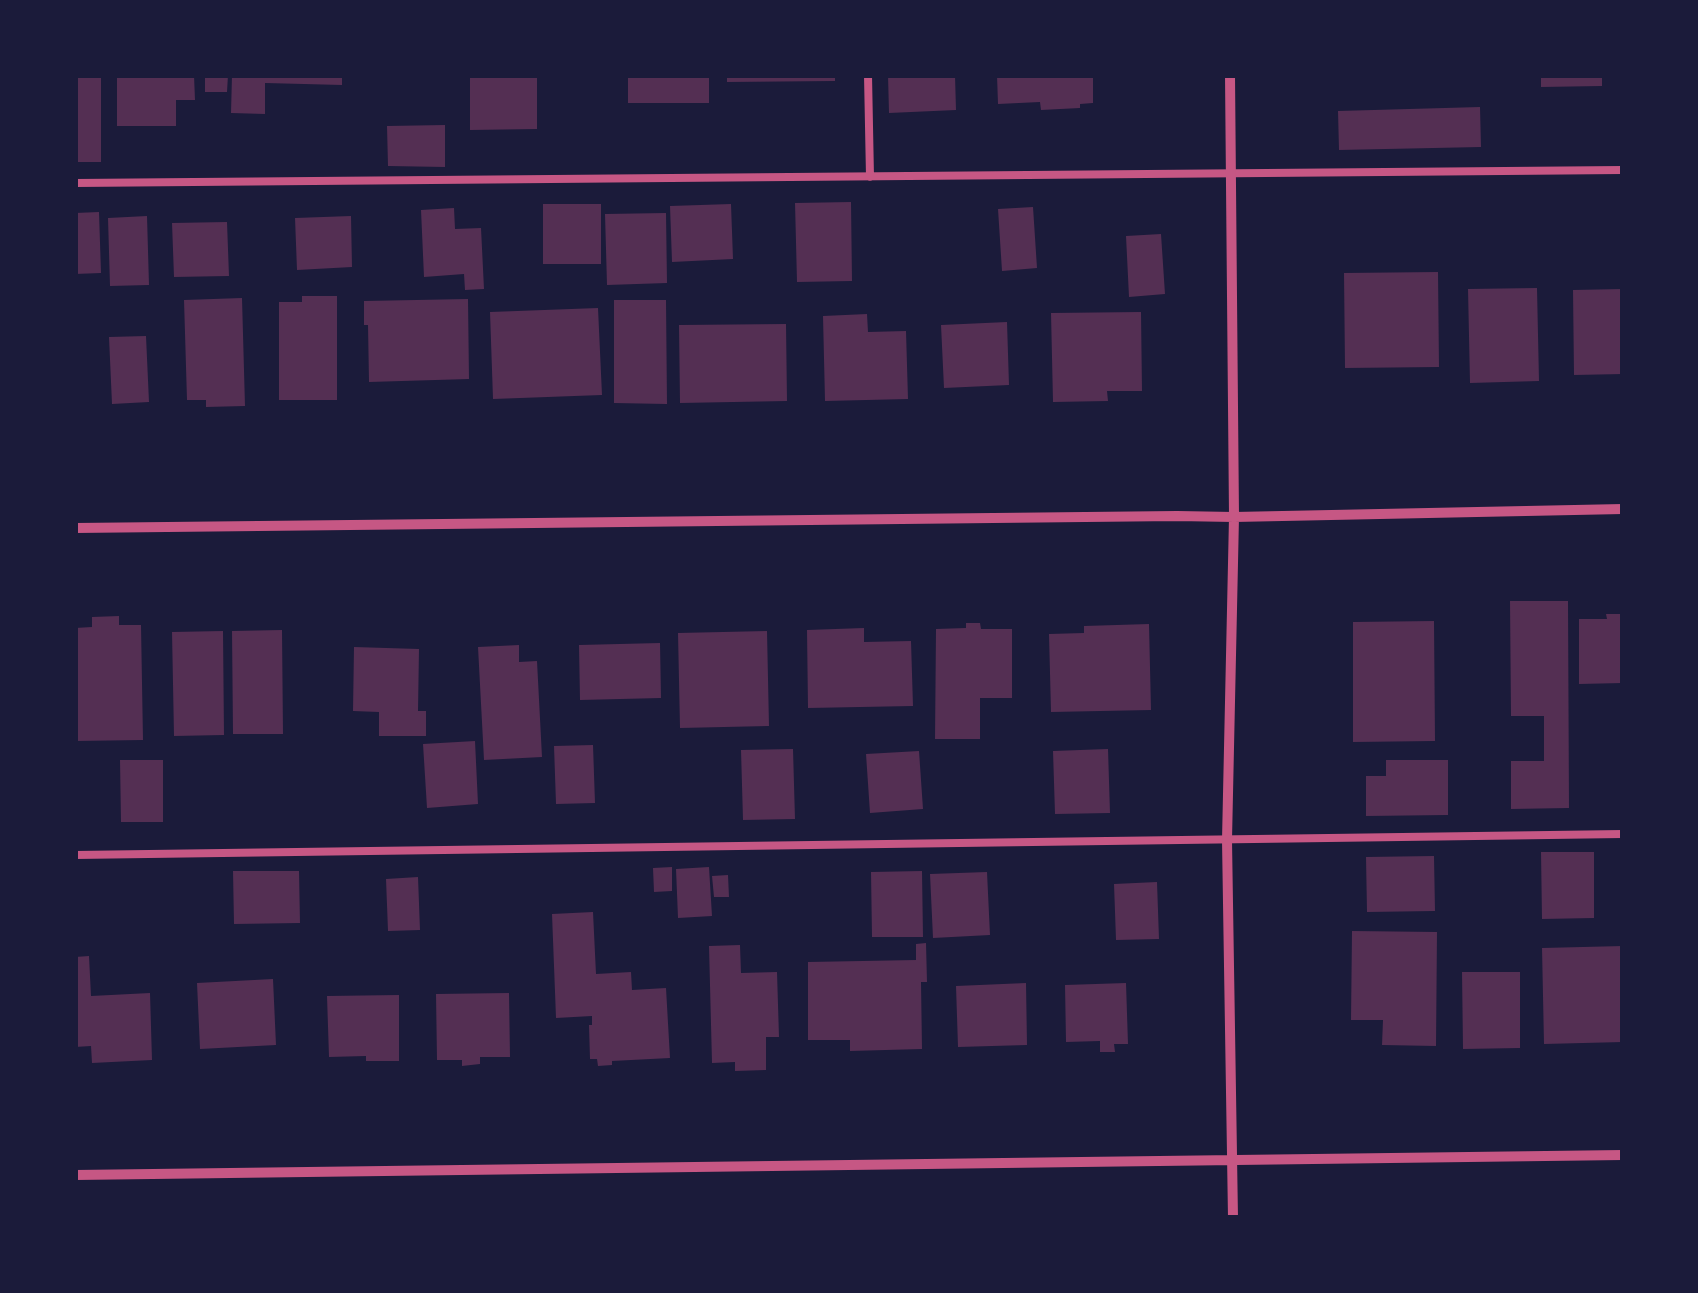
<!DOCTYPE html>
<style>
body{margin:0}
#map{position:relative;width:1698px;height:1293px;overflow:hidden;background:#1b1b3a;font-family:"PT Serif",serif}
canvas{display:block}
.frame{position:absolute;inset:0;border:78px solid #1b1b3a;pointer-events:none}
</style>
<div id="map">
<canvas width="1698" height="1293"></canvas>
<div class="frame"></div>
</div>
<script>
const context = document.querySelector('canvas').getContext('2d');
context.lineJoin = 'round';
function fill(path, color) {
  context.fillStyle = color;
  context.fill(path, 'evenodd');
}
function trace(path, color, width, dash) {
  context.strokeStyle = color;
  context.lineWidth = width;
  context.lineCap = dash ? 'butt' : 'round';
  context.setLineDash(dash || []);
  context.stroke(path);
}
const building = new Path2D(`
 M75 75H101V162H75Z
 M117 75H194L195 100H176V126H117Z
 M205 75H228L227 92H205Z
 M232 75H342V85L265 83V114L231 113Z
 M470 75H537V129L470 130Z
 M628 75H709V103H628Z
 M727 75H835V81L727 82Z
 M888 75H955L956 110 889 113Z
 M997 75H1093V103L1080 104V108L1041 110 1040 102 998 104Z
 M1541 75H1602V86L1541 87Z
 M1480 107 1481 147 1339 150 1338 111Z
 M445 125V167L388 166 387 126Z
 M851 202 852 281 797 282 795 203Z
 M543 204H601V264H543Z
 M731 204 733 259 672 262 670 206Z
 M1033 207 1037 268 1002 271 998 209Z
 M454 208 455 229 481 228 484 289 465 290 464 274 424 277 421 210Z
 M99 212 101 273 75 274V213Z
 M666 213 667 283 607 285 605 214Z
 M147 216 149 285 110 286 108 218Z
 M351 216 352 267 297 270 295 218Z
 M227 222 229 276 174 277 172 223Z
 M1161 234 1165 294 1129 297 1126 236Z
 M1438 272 1439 367 1345 368 1344 273Z
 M1537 288 1539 381 1470 383 1468 289Z
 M1623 289V374L1574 375 1573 290Z
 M302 296H337V400H279V302H302Z
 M242 298 245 406 206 407V400H187L184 300Z
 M468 299 469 379 369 382 368 325H364V301Z
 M614 300H666L667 404 614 403Z
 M598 308 602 395 493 399 490 312Z
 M1141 312 1142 391H1107L1108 401 1053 402 1051 313Z
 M867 314 868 332 906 331 908 399 825 401 823 316Z
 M1007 322 1009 385 944 388 941 325Z
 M786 324 787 401 680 403 679 325Z
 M146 336 149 402 112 404 109 337Z
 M1510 601H1568L1569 808 1511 809V761H1544V716H1511Z
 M1606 614H1623V683L1579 684V619H1607Z
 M119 616V625H141L143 740 75 741V628L92 627V617Z
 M1434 621 1435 741 1353 742V622Z
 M966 623H980L981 629H1012V698H980V739H935L936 629 966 628Z
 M1149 624 1151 710 1051 712 1049 634 1084 633V626Z
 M864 628V642L911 641 913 706 808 708 807 630Z
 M282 630 283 734H233L232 631Z
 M223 631 224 735 174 736 172 632Z
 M767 631 769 726 680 728 678 633Z
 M660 643 661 698 580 700 579 645Z
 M519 645V662L537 661 542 757 484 760 478 647Z
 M354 647 419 649 418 711H426V736H379V712L353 711Z
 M475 741 478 804 427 808 423 744Z
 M593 745 595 803 556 804 554 746Z
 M793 749 795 819 743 820 741 750Z
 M1108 749 1110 813 1055 814 1053 751Z
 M919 751 923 809 870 813 866 754Z
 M120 760H163V822H121Z
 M1386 760H1448V815L1366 816V776H1386Z
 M1541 852H1594V918L1542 919Z
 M1434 856 1435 911 1367 912 1366 857Z
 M672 867V891L654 892 653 868Z
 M709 867 712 916 678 918 676 869Z
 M233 871H299L300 923 234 924Z
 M922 871 923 937H872L871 872Z
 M987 872 990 935 933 938 930 874Z
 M728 875 729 897H714L712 876Z
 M418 877 420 930 388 931 386 879Z
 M1157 882 1159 939 1116 940 1114 884Z
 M593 912 596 974 631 972 632 990 666 988 670 1058 612 1061V1065L598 1066 597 1059H590L589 1025H592V1016L556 1018 552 914Z
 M1352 931 1437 932 1436 1046 1382 1045 1383 1020H1351Z
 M926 943 927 982H921L922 1049 850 1051V1040H808V962L916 960V944Z
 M740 945 741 973 777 972 779 1037H766V1070L735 1071V1062L712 1063 709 946Z
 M1623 946V1042L1544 1044 1542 948Z
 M89 956 91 996 150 993 152 1060 92 1063 91 1046 75 1047V957Z
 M1462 972H1520V1048L1463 1049Z
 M273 979 276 1045 200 1049 197 983Z
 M1026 983 1027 1045 958 1047 956 986Z
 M1126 983 1128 1044H1114L1115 1052H1100V1041L1066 1042 1065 985Z
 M509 993 510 1057H480V1064L462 1066V1060H437L436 994Z
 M399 995V1061H366V1056L329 1057 327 996Z`);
const service = new Path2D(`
 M868 75 870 177
 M75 183 1623 170
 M75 855 1623 834`);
const minor = new Path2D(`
 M1230 75 1234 517 1227 840 1233 1218
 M75 528 1177 516 1234 517 1623 509
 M75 1175 1623 1155`);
fill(building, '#542f53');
trace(service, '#c65784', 8);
trace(minor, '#c65784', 10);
</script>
